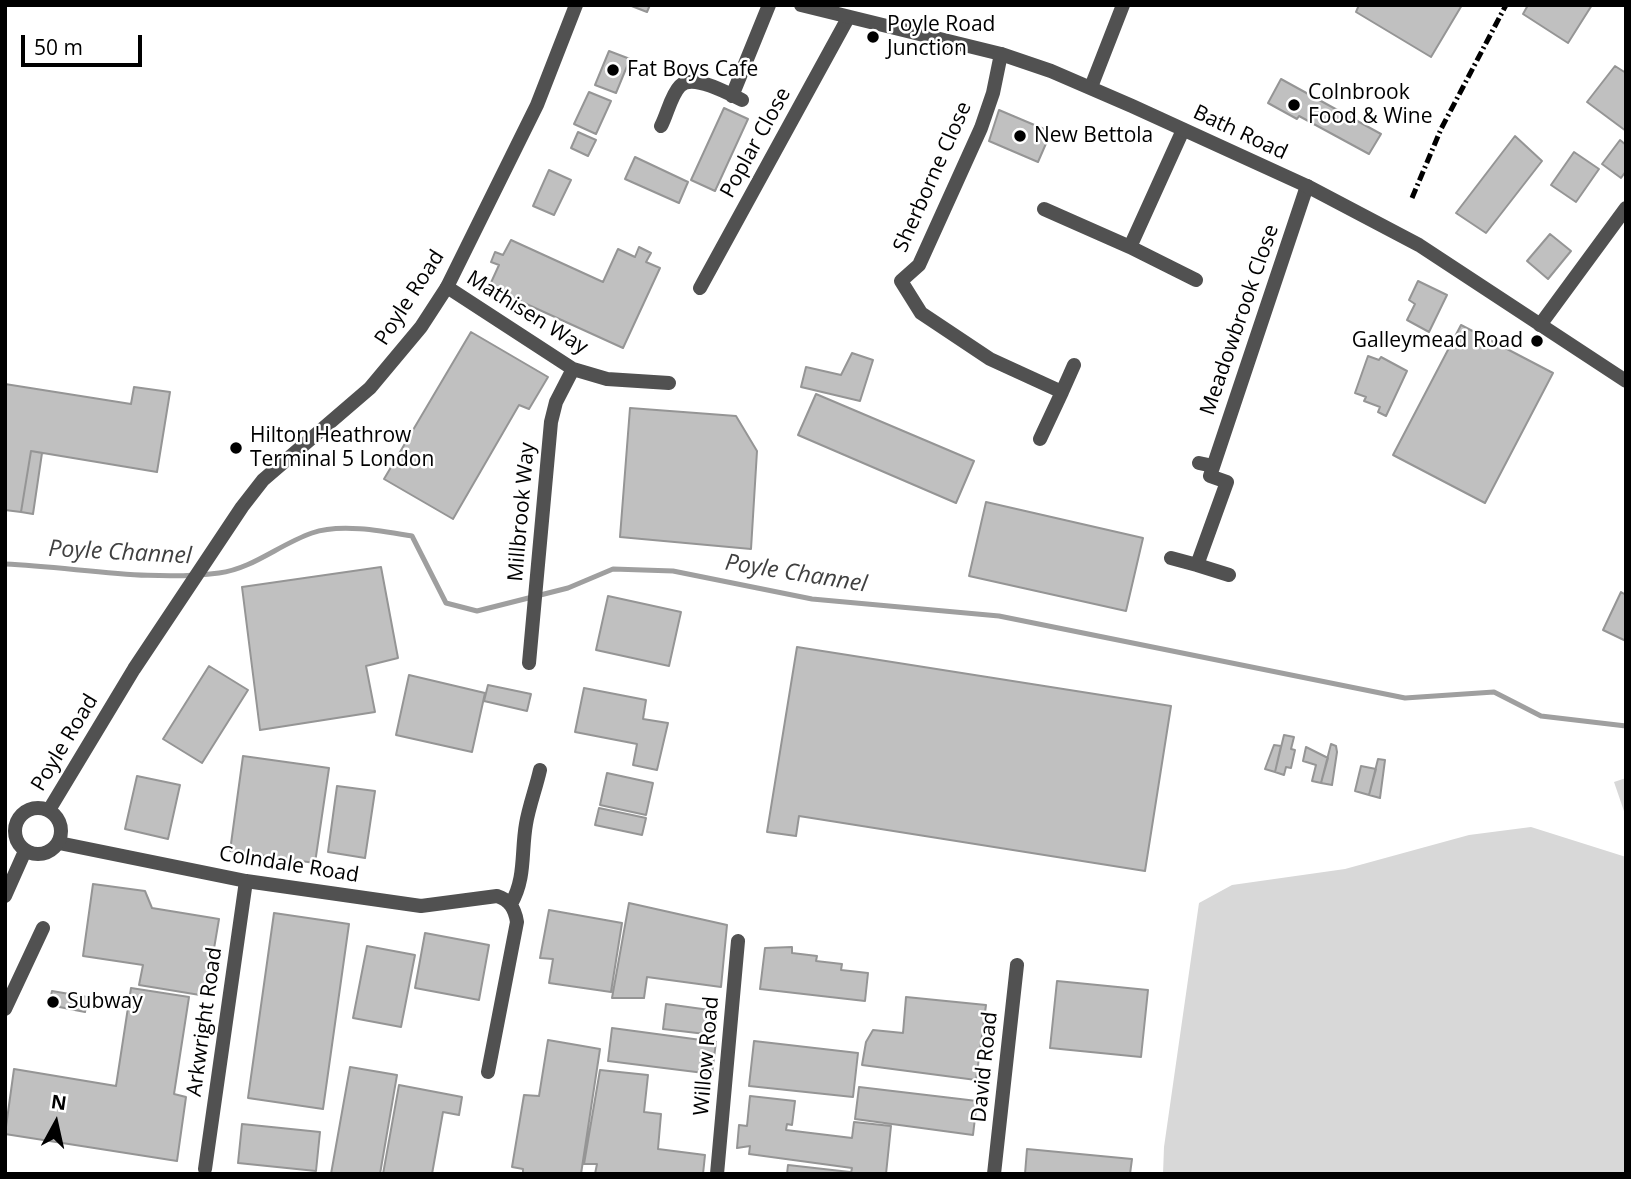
<!DOCTYPE html>
<style>
body{margin:0}
#map{position:relative;width:1631px;height:1179px;overflow:hidden;background:#fff;font-family:"Open Sans",sans-serif}
canvas{display:block}
.frame{position:absolute;inset:0;border:7px solid #000;pointer-events:none}
.north{position:absolute;left:21px;top:1088px;width:70px;height:70px;-webkit-text-stroke:5px #fff;paint-order:stroke;rotate:8deg;font-size:19px;font-weight:700;line-height:28px;text-align:center;color:#000}
.north::after{content:'';display:block;margin:auto;width:24px;height:32px;background:#000;clip-path:polygon(50% 0,100% 100%,50% 72%,0 100%)}
.scale{position:absolute;left:21px;top:35px;width:121px;height:32px;box-sizing:border-box;border:4px solid #000;border-top:0;padding-left:9px;font-size:21px;line-height:24px;white-space:nowrap;color:#000;-webkit-text-stroke:5px #fff;paint-order:stroke}
</style>
<div id="map">
<canvas width="1631" height="1179"></canvas>
<div class="frame"></div>
<div class="north">N</div>
<div class="scale">50 m</div>
</div>
<script>
const context = document.querySelector('canvas').getContext('2d');
context.lineJoin = 'round';
function fill(path, color) {
  context.fillStyle = color;
  context.fill(path, 'evenodd');
}
function trace(path, color, width, dash) {
  context.strokeStyle = color;
  context.lineWidth = width;
  context.lineCap = dash ? 'butt' : 'round';
  context.setLineDash(dash || []);
  context.stroke(path);
}
function write(font, color, halo, rows, align = 'center') {
  context.font = font + ' "Open Sans",sans-serif';
  context.lineWidth = 5;
  context.setLineDash([]);
  context.textBaseline = 'middle';
  context.strokeStyle = halo;
  context.fillStyle = color;
  for (const [text, x, y, turn = 0] of rows) {
    context.save();
    context.translate(x, y);
    context.rotate((+turn || 0) * Math.PI / 180);
    context.textAlign = isNaN(turn) ? turn : align;
    if (halo) context.strokeText(text, 0, 0);
    context.fillText(text, 0, 0);
    context.restore();
  }
}
const green = new Path2D(`
 M1626 778V817L1614 782Z
 M1531 827 1626 857V1174H1163L1164 1147 1199 903 1232 885 1345 869 1469 835Z`);
const stream = new Path2D(`
 M5 564C76 567 148 582 219 573 252 569 280 544 312 533 340 523 383 531 412 536L446 603 477 611 568 588 613 569 673 571 812 599 999 616 1405 698 1494 692 1541 716 1626 726`);
const building = new Path2D(`
 M629 5H650L647 12Z
 M1359 5H1462L1431 57 1356 12Z
 M1528 5H1592L1568 43 1523 14Z
 M609 51 630 59 616 93 595 85Z
 M1615 66 1626 73V131L1587 102Z
 M1281 79 1381 134 1369 154 1299 116 1297 119 1268 103Z
 M589 92 611 101 596 134 574 124Z
 M724 108 748 119 715 191 691 180Z
 M999 110 1051 132 1038 162 989 141Z
 M578 132 596 140 588 156 571 148Z
 M1515 136 1542 161 1486 233 1456 213Z
 M1620 140 1626 145V171L1621 178 1602 164Z
 M1574 152 1599 169 1576 202 1551 185Z
 M635 157 688 182 679 203 625 179Z
 M549 170 571 180 554 215 533 206Z
 M1550 234 1571 251 1548 279 1527 261Z
 M511 240 603 282 618 249 635 257 639 247 651 253 646 262 660 268 623 348 489 287 499 265 491 262 495 252 503 255Z
 M1418 281 1447 295 1429 332 1407 320 1415 304 1409 300Z
 M1461 325 1553 373 1485 503 1393 455Z
 M471 332 548 377 529 409 519 405 453 519 384 479Z
 M852 353 873 360 860 401 801 387 806 367 841 375Z
 M1368 356 1379 360 1381 357 1407 371 1386 416 1378 412 1380 407 1364 401 1366 397 1355 393Z
 M5 384 131 404 134 387 170 392 157 472 31 451 21 512 5 510Z
 M816 394 974 461 956 503 798 435Z
 M630 408 736 416 757 451 751 549 620 537Z
 M31 451 42 453 33 514 21 512Z
 M986 502 1143 538 1126 611 969 576Z
 M381 567 398 658 366 666 375 712 260 730 242 587Z
 M1621 592 1626 595V641L1603 630Z
 M608 596 681 612 669 666 596 650Z
 M797 647 1171 706 1145 871 799 816 796 836 767 832Z
 M209 666 248 690 202 763 163 739Z
 M409 675 485 693 472 752 396 735Z
 M488 685 531 694 527 711 484 701Z
 M584 688 646 700 643 719 668 723 657 770 633 765 637 744 575 732Z
 M1284 735 1294 737 1291 749 1295 750 1291 768 1286 767 1284 775 1275 772Z
 M1331 744 1336 746 1337 752 1332 785 1321 783Z
 M1274 745 1281 746 1275 772 1265 769Z
 M1306 747 1328 758 1321 783 1312 781 1316 765 1303 761Z
 M243 756 329 768 315 863 230 851Z
 M1378 759 1385 760 1380 798 1369 795Z
 M1361 766 1376 769 1369 795 1355 791Z
 M607 773 653 783 646 815 600 805Z
 M137 776 180 785 168 839 125 829Z
 M337 786 375 791 365 858 328 852Z
 M599 808 646 818 642 835 595 825Z
 M93 884 145 891 152 908 219 919 206 996 139 985 143 965 83 956Z
 M629 903 727 925 721 987 647 977 644 998H612Z
 M549 910 622 923 611 992 549 983 553 959 540 958Z
 M274 913 349 924 323 1109 248 1098Z
 M425 933 489 945 479 1000 415 988Z
 M367 946 415 955 401 1027 353 1018Z
 M792 947V953L817 956 816 961 842 964 841 970 868 973 865 1001 760 989 765 948Z
 M1057 981 1148 990 1141 1057 1050 1048Z
 M131 988 189 997 174 1094 186 1097 177 1161 5 1134 14 1069 116 1086Z
 M52 991 87 997 85 1012 49 1005Z
 M906 997 986 1005 976 1080 862 1065 866 1042 873 1030 903 1033Z
 M666 1004 717 1011 714 1035 663 1029Z
 M612 1028 716 1042 712 1074 608 1061Z
 M548 1040 600 1049 581 1174H523V1169L512 1167 524 1095 539 1096Z
 M754 1041 858 1053 853 1097 749 1086Z
 M350 1067 397 1075 380 1174H331Z
 M600 1070 648 1075 644 1112 661 1114 658 1149 705 1155 703 1174H595L597 1164H584Z
 M399 1085 462 1097 459 1115 443 1112 432 1174H383Z
 M859 1087 977 1101 973 1135 855 1119Z
 M750 1096 795 1101 792 1125 787 1124 786 1130 852 1138 854 1122 891 1126 886 1174 851 1173 852 1168 749 1154 750 1146 737 1148 739 1125 747 1126Z
 M242 1124 320 1132 316 1171 238 1163Z
 M1027 1149 1132 1159 1130 1174H1025Z
 M788 1165 850 1172V1174H787Z`);
const minor = new Path2D(`
 M1001 54 993 93 981 128 919 265 901 281 921 313 990 359 1062 392 1040 439
 M1091 87 1123 5
 M732 96 769 5
 M661 126C667 115 671 95 680 86 693 73 729 94 742 100
 M1183 130 1130 247 1196 280
 M1044 209 1130 247
 M447 287 573 369 607 379 669 383
 M700 288 848 18
 M1540 325 1626 208
 M1062 392 1074 365
 M1199 463 1213 466
 M1171 558 1197 565 1227 482 1210 476 1307 186
 M1197 565 1229 575
 M529 663 551 422 556 402 573 369
 M59 843 246 881 421 906 497 896C510 900 515 909 517 922L488 1072
 M511 904C526 878 521 852 526 824 529 806 536 788 540 770
 M5 1009 43 928
 M205 1169 246 881
 M717 1174 738 941
 M994 1174 1017 965`);
const tertiary = new Path2D(`
 M801 5 1001 54 1051 71 1132 106 1307 186 1419 245 1626 381
 M15 831a23 23 0 1 1 46 0a23 23 0 1 1-46 0Z
 M49 810 134 669 242 507 263 480 370 388 421 327 447 287 537 105 576 5
 M5 896 25 851`);
const rail = new Path2D(`
 M1412 198 1441 129 1506 5`);
const markers = [
 [873,37,7,"#000"],
 [613,70,7,"#000"],
 [1294,105,7,"#000"],
 [1020,136,7,"#000"],
 [1537,341,7,"#000"],
 [236,448,7,"#000"],
 [53,1002,7,"#000"]
];
const poiNames = [
 ["Poyle Road",887,25],
 ["Junction",887,49],
 ["Fat Boys Cafe",627,70],
 ["Colnbrook",1308,93],
 ["Food & Wine",1308,117],
 ["New Bettola",1034,136],
 ["Galleymead Road",1523,341,"right"],
 ["Hilton Heathrow",250,436],
 ["Terminal 5 London",250,460],
 ["Subway",67,1002]
];
const streetNames = [
 ["Bath Road",1240,133,25],
 ["Poplar Close",756,143,-61],
 ["Sherborne Close",933,177,-66],
 ["Poyle Road",410,298,-57],
 ["Mathisen Way",527,313,32],
 ["Meadowbrook Close",1240,320,-71],
 ["Millbrook Way",522,512,-85],
 ["Poyle Road",65,743,-59],
 ["Colndale Road",289,865,9],
 ["Arkwright Road",205,1022,-82],
 ["Willow Road",707,1056,-85],
 ["David Road",985,1067,-84]
];
const waterNames = [
 ["Poyle Channel",120,553,3],
 ["Poyle Channel",796,574,9]
];
fill(green, '#d8d8d8');
trace(stream, '#9f9f9f', 5);
fill(building, '#c0c0c0');
trace(building, '#959595', 2);
trace(minor, '#515151', 14);
trace(tertiary, '#515151', 14);
trace(rail, '#000', 5, [10, 3.5, 2, 3.5]);
for (const [x, y, r, color] of markers) {
  const dot = new Path2D();
  dot.arc(x, y, r, 0, 2 * Math.PI);
  context.fillStyle = color;
  context.fill(dot);
  trace(dot, '#fff', 2.5);
}
write('21px', '#000', '#fff', poiNames, 'left');
write('21px', '#000', '#fff', streetNames);
write('italic 23px', '#404040', '#fff', waterNames);
</script>
